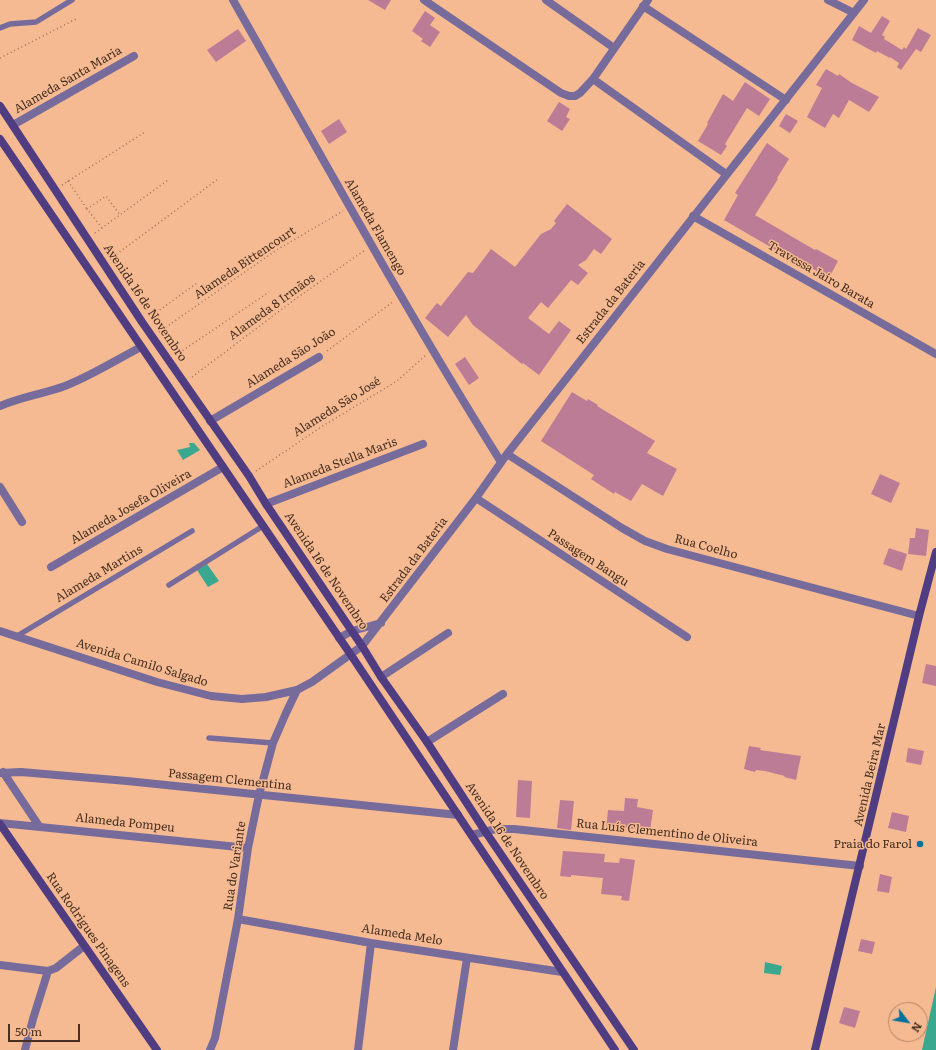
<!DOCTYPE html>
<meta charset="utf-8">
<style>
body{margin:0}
#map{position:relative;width:936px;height:1050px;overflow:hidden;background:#f6ba93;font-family:Literata,serif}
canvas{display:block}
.north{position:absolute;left:888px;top:1002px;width:40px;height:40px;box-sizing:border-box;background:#f6ba93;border:1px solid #b08365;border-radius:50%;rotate:121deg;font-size:11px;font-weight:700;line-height:16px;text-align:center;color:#473020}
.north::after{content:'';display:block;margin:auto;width:14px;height:18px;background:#01709c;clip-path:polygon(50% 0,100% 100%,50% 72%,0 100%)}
.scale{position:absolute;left:8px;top:1024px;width:72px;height:18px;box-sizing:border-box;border:2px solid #473020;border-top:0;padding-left:5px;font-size:12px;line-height:14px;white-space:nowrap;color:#473020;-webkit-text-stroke:3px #f6ba93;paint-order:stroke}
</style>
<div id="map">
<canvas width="936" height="1050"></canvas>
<div class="north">N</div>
<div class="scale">50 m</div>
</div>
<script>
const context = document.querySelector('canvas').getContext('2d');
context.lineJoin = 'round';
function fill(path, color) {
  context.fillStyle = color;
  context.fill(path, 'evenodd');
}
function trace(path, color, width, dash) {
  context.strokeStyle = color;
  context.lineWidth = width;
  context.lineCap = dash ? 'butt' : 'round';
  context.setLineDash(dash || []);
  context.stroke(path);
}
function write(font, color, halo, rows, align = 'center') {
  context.font = font + ' Literata,serif';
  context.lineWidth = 3;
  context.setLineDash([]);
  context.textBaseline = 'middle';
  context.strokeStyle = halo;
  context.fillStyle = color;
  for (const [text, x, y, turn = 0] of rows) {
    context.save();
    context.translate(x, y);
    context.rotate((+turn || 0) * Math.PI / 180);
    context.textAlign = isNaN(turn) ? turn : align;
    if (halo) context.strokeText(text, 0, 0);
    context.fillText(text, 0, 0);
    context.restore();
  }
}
const water = new Path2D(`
 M189 443H194L200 450 183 460 177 450 190 447Z
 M207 564 219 581 208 587 197 570Z
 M765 962 782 966 780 975 764 973Z
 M936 987V1050H922Z`);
const building = new Path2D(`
 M368 0H391L385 10Z
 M425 11 435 18 430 25 440 32 430 47 421 41 423 39 412 31Z
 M882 16 890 21 882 35 885 37 884 39 902 50 904 47 906 49 918 28 931 35 921 52 916 49 901 70 897 67 899 63 890 57V58L877 51 876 53 852 40 859 26 871 33Z
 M238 29 246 41 216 62 207 50Z
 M826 69 838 76 839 74 852 83 879 97 869 112 849 100 839 118 833 114 825 128 807 117 822 88 816 85Z
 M745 82 770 99 759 116 747 108 725 144 727 146 721 155 698 141 708 124 707 123 723 94 733 101Z
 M559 102 570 109 566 117 570 119 562 131 547 121Z
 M786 114 798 121 790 133 779 126Z
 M339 119 347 132 329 144 321 131Z
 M767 143 789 159 777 178 778 179 755 215 815 250 816 249 838 261 829 278 799 261 798 263 724 220 738 195 735 193Z
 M567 204 612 239 601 254 594 249 586 260 578 265 588 273 578 285 571 280 548 308 541 302 528 318 549 334 559 321 571 330 539 375 523 363 522 364 473 325 466 315 448 337 425 318 437 303 441 306 468 272 473 273 491 249 515 267 541 234 551 229 556 223 554 221Z
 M465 357 479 378 469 385 455 364Z
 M572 392 587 401 588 399 598 405 597 406 655 441 647 453 677 469 663 496 642 484 631 501 615 492 614 494 591 479 594 475 541 441Z
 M880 474 900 483 891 503 871 494Z
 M916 528 929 530 926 556 908 554 910 538H915Z
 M889 548 907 554 902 571 883 564Z
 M926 664 936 666V686L922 683Z
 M749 746 761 748 760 750 801 756 796 780 784 777 785 776 765 771 756 770 755 772 744 769Z
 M908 748 924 751 921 765 906 762Z
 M518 780 532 781 530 818 516 817Z
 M625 798 638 799 637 807 653 810 650 831 619 827V831L606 830 608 810 624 811Z
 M560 800 574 801 571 830 557 828Z
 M892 812 909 816 906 832 888 828Z
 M563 851 605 854 604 862 619 863 620 858 635 860 629 901 621 900 622 896 601 894 603 878 571 875V877L560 876Z
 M880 874 892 877 889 893 877 891Z
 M861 939 875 942 872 954 858 951Z
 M844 1007 860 1011 855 1028 839 1023Z`);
const path = new Path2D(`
 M0 58 78 18
 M68 181 87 209
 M62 185 145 132
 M102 228 87 209 106 196 120 215
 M95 233 168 180
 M110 259 218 179
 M150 317 197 283
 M159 332 275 251 343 211
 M327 351 394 301
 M176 355 269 292
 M192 377 294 300 365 250
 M256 471 321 427 397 381 426 355`);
const lane = new Path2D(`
 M0 28 10 24 36 22 72 0
 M169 585 263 526
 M17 636 192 531
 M209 738 273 743`);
const street = new Path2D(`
 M233 0C321 155 406 311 501 462
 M424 0 561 93 569 96H575L580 93 593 79 648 0
 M546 0 614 48
 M828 0 854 13
 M643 6 786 100
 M593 79 726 174
 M13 125 134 56
 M693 216 936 354
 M0 406C21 397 43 394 65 386 91 376 116 360 141 347
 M210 421 319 357
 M507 454 622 528 645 541 667 549 919 616
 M0 487 22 522
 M476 498 687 637
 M266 504 423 444
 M51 567 223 467
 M0 631 157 682 211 696 242 699 266 697 297 690 312 682 362 646 476 498 507 454 864 0
 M339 638 352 631 381 623
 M381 677 448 633
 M427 742 503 694
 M3 772 39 826
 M0 773 21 772 127 781 458 815
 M0 823 248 848
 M472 835 496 829H514L860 866
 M238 919 371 943 562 972
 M0 965 48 971
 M25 1050 33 1019 48 971 56 968 84 946
 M210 1050 215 1038 238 919 248 848 259 795 273 743 286 713 297 690
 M358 1050 371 943
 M453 1050 467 958`);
const secondary = new Path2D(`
 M0 106 142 322 249 476 266 504 362 646 381 677 427 742 485 831 634 1050
 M0 139 351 655 615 1050
 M0 824 157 1050
 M815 1050 919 616 936 552`);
const markers = [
 [920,844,4,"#01709c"]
];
const streetNames = [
 ["Alameda Santa Maria",68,80,-30],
 ["Alameda Flamengo",375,227,60],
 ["Alameda Bittencourt",245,263,-34],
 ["Travessa Jairo Barata",821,275,30],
 ["Estrada da Bateria",611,302,-52],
 ["Avenida 16 de Novembro",145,303,56],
 ["Alameda 8 Irmãos",272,307,-36],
 ["Alameda São João",291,358,-32],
 ["Alameda São José",337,407,-32],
 ["Alameda Stella Maris",340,463,-21],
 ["Alameda Josefa Oliveira",131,507,-30],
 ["Rua Coelho",706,547,15],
 ["Passagem Bangu",588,558,33],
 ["Estrada da Bateria",414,560,-53],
 ["Avenida 16 de Novembro",326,571,56],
 ["Alameda Martins",99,574,-31],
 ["Avenida Camilo Salgado",142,663,17],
 ["Avenida Beira Mar",870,775,-77],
 ["Passagem Clementina",230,780,6],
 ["Alameda Pompeu",125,823,6],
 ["Rua Luís Clementino de Oliveira",667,833,6],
 ["Avenida 16 de Novembro",507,841,56],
 ["Rua do Variante",235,866,-81],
 ["Rua Rodrigues Pinagens",88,930,55],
 ["Alameda Melo",402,935,9]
];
const poiNames = [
 ["Praia do Farol",912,844]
];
fill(water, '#3aa88f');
fill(building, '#bc7c95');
trace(path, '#9a7257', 1.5, [1, 3]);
trace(lane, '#766b9b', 5.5);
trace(street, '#766b9b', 8);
trace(secondary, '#503c81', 8);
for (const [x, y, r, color] of markers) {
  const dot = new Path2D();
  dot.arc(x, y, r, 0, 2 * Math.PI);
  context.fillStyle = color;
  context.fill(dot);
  trace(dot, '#f6ba93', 1.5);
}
write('12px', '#473020', '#f6ba93', streetNames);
write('12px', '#473020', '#f6ba93', poiNames, 'right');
</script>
